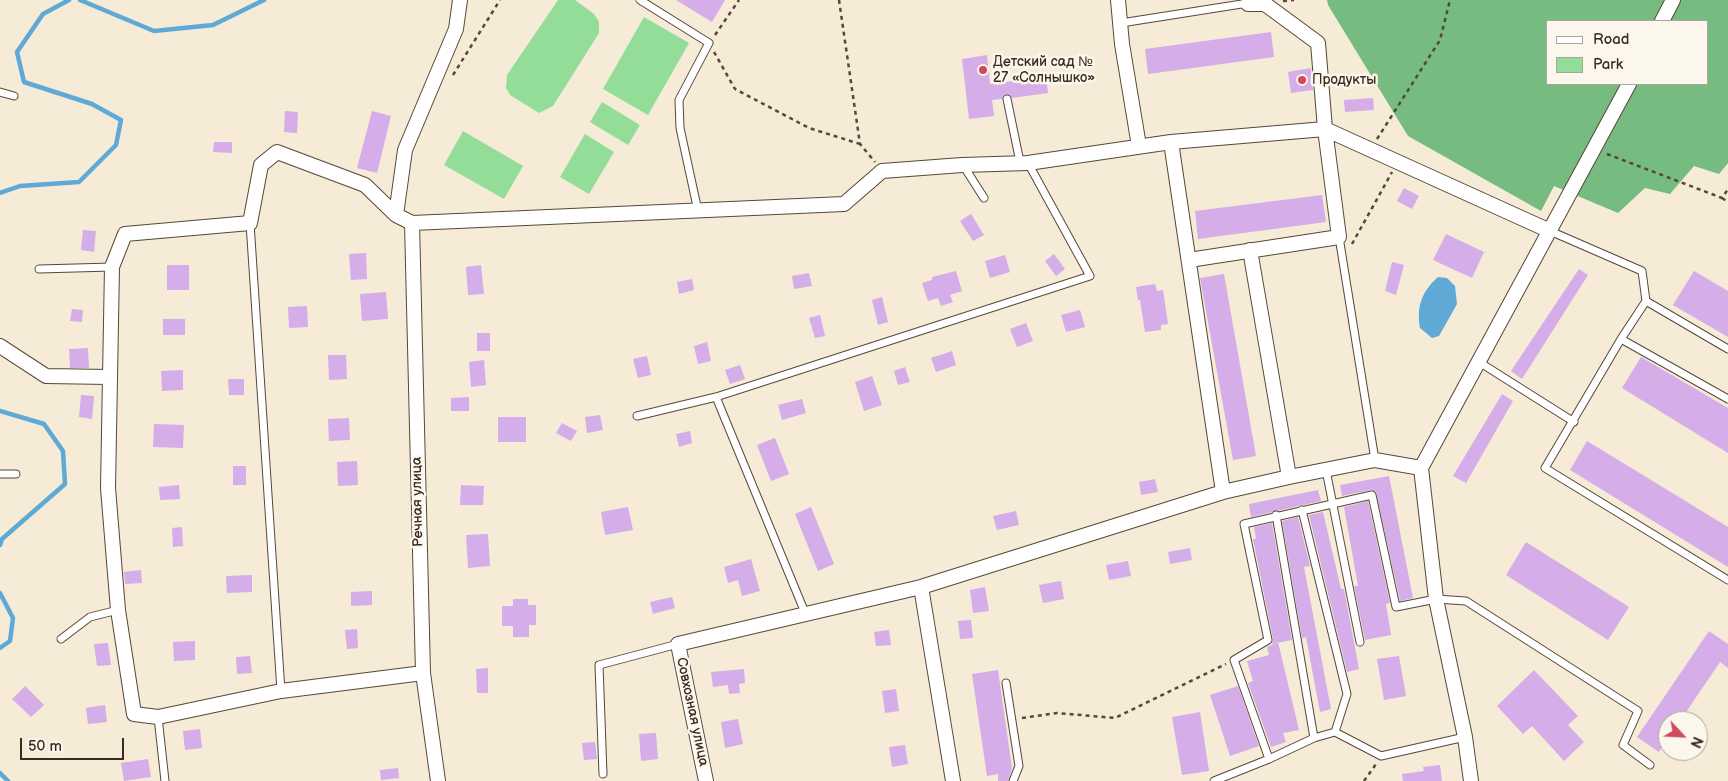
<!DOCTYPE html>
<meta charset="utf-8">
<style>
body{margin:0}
#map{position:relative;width:1728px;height:781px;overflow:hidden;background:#f5ebd6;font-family:"Balsamiq Sans",sans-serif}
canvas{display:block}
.legend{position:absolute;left:1546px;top:20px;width:162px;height:65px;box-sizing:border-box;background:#fbf7ec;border:1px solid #aea59a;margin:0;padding:6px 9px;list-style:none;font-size:15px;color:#3b2a1e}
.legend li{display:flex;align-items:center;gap:10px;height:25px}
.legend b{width:25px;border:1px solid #aea59a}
.north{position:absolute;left:1658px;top:711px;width:50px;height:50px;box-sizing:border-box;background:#fbf7ec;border:1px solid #aea59a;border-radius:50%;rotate:115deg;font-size:14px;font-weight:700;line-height:20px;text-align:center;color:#3b2a1e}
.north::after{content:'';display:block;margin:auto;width:18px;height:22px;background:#d1495b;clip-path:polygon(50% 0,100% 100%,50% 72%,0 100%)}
.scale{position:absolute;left:20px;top:738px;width:104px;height:22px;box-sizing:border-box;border:2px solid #3b2a1e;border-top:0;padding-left:6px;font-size:15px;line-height:18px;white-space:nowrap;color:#3b2a1e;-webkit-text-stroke:4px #fbf7ec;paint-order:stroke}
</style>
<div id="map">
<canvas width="1728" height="781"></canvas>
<ul class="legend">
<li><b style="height:6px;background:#fff"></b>Road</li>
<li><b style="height:14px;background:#93dd99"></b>Park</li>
</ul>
<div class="north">N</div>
<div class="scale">50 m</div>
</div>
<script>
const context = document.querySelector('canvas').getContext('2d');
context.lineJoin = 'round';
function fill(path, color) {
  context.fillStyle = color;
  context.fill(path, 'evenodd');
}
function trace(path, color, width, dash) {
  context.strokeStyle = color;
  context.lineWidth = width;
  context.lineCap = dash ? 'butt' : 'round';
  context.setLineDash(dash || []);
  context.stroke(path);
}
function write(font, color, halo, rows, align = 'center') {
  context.font = font + ' "Balsamiq Sans",sans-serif';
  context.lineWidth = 5;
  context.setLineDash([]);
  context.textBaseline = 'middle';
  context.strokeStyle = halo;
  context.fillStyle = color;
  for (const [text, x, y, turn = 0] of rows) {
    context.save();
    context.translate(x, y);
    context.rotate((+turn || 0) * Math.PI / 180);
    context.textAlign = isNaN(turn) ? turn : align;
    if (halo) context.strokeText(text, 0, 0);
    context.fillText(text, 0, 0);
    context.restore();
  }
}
const green = new Path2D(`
 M558 0H575L594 14 599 22V33L553 106 539 113 510 95 506 88 507 75Z
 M644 17 689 43 648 115 603 89Z
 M602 102 640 125 628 145 590 122Z
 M463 131 523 166 504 199 444 165Z
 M585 134 614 152 589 194 560 177Z`);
const forest = new Path2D(`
 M1327 0H1728V163L1719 174 1694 166 1670 194 1645 188 1618 213 1554 186 1541 211 1408 136 1328 5ZM1547 21H1707V84H1547Z`);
const water = new Path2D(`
 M1438 277 1447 278 1455 286 1457 304 1439 336 1432 338 1420 328C1416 307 1422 291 1438 277Z`);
const stream = new Path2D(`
 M80 0 154 31 213 25 264 0
 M0 193 20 186 79 182 116 145 121 120 92 104 24 82 17 52 43 14 69 0
 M0 411 44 424 63 451 65 484 2 539 0 545
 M0 593 13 618 10 641 0 648
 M0 773 8 781`);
const building = new Path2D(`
 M676 0H725L712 22Z
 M1271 32 1274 57 1148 74 1145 49Z
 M987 55 990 84 1046 77 1048 93 1012 98 1005 94 1002 99 992 100 994 116 969 119 962 59Z
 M1311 68 1313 90 1291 93 1288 72Z
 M1373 98 1374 110 1345 112 1344 100Z
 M285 111 298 112 297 133 284 132Z
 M372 111 391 116 377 173 357 168Z
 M214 142H232V153L213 152Z
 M1404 188 1419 196 1412 209 1397 201Z
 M1322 195 1326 222 1198 239 1195 211Z
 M971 214 984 235 973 241 960 221Z
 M83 230 96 231 94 252 81 250Z
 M1446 234 1484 252 1472 278 1433 260Z
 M366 253 367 279 351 280 349 254Z
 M1054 254 1065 269 1056 276 1045 261Z
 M1005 255 1010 272 990 278 985 261Z
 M1392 262 1404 265 1396 295 1385 291Z
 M167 265H189V290H167Z
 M481 265 484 294 468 295 466 267Z
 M1579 269 1588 275 1522 379 1511 371Z
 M956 271 962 291 950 295 953 302 941 306 938 298 928 301 922 283 932 280V277Z
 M1694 271 1728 291V337L1673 305Z
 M809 273 812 286 794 289 792 276Z
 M1224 274 1256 456 1233 460 1200 278Z
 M692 279 694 290 679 294 677 282Z
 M1155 284 1157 291 1163 290 1168 324 1161 325V330L1145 332 1140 300H1138L1136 287Z
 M386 292 388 319 362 321 360 294Z
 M882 297 888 322 878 325 872 300Z
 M307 306 308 327 289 328 288 307Z
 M72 309 83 310 82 322 70 321Z
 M1080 310 1085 327 1066 332 1061 315Z
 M820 315 825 336 815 338 809 318Z
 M163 319H185V335H163Z
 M1026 323 1033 341 1017 347 1010 329Z
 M477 333H490V351H477Z
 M707 342 711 361 698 364 694 346Z
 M88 348 89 368H70L69 349Z
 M952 351 956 365 936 372 931 358Z
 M328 355H346L347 379 329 380Z
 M647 356 651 375 638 378 633 359Z
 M1641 357 1728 408V453L1622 388Z
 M484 360 486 385 471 387 469 362Z
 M740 365 745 379 730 384 725 370Z
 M905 367 910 382 898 385 894 371Z
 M183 370V390L162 391 161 371Z
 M872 376 882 405 864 411 855 382Z
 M228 379H244V395H229Z
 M1502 394 1513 401 1466 483 1453 476Z
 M81 395 94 396 92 419 79 417Z
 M469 397V411H451V398Z
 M802 399 806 413 782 420 778 405Z
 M600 415 603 430 587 433 585 417Z
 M498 417H526V442H498Z
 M349 418 350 440 329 441 328 419Z
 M562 423 577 431 571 441 556 433Z
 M154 424 184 425 183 448 153 447Z
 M690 431 692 443 679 447 676 434Z
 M775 438 789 474 771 481 757 445Z
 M1587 441 1728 527V567L1570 470Z
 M357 461 358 485 338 486 337 462Z
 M233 466H246V485H233Z
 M1389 476 1413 598 1400 601 1376 492 1371 490 1342 496 1340 485Z
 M1155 479 1158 492 1141 495 1139 482Z
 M179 485 180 499 160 500 159 487Z
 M461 485 484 486 483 505H460Z
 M1318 490 1321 501 1251 517 1249 504Z
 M1368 501 1390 603 1386 604 1391 635 1365 640 1354 586H1358L1344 507Z
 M628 507 633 530 605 535 601 512Z
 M811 507 834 564 818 571 795 514Z
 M1016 511 1019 525 997 530 993 516Z
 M1323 512 1341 589H1344L1359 669 1347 672 1309 515Z
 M1298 517 1310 566 1304 567 1331 709 1320 712 1306 637 1302 638 1282 521Z
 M1272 523 1292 640 1272 644 1273 639 1253 539H1256L1254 527Z
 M182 527 183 546 173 547 172 528Z
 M488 534 490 566 468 568 466 535Z
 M1526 542 1629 607 1608 640 1506 575Z
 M1190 548 1192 560 1170 564 1168 552Z
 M751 559 760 591 742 596 738 580 728 583 724 567Z
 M1128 561 1131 576 1109 580 1106 565Z
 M141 570 142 583 125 584 124 572Z
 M252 575V592L227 593 226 576Z
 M1061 581 1064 599 1043 603 1039 585Z
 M985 587 989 611 973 613 970 590Z
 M372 591V605L351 606V592Z
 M672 597 675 608 653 614 650 602Z
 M513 599H528V605H536V625H529V637H513V626H502V606H513Z
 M971 620 973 638 960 639 958 621Z
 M357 629 358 648 347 649 345 630Z
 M889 630 891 645 876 646 874 632Z
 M1709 631 1728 644V668L1720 662 1680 721H1668V738L1659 752 1637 737Z
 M195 641V660L174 661 173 642Z
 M1278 642 1299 730 1283 733 1286 742 1271 747 1248 683 1253 681 1247 661 1269 655 1267 647Z
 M108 643 111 665 97 666 94 644Z
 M250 656 252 673 237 674 236 657Z
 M1399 656 1406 696 1384 700 1377 659Z
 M488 668V693H477L476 669Z
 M744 669 745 683 739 684 740 693 729 694 728 685 713 687 711 672Z
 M998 670 1012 768 1008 781H998V774L987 776 972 674Z
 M1534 670 1578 716 1568 725 1584 742 1564 761 1532 726 1523 734 1497 706Z
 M25 686 44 705 31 717 12 699Z
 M1238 686 1259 746 1230 756 1210 695Z
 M896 689 899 711 885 713 882 691Z
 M105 705 107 722 88 724 86 708Z
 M1200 712 1209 771 1182 775 1172 717Z
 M738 719 743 744 725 748 721 722Z
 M200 729 202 748 185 750 183 731Z
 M656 733 658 759 641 761 639 734Z
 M595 742 597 759 584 760 582 743Z
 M905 745 908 764 892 767 889 747Z
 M148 759 151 777 124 781 121 763Z
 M1440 765 1442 781H1403L1402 774 1424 771 1423 767Z
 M398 768 399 778 381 780 380 770Z`);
const path = new Path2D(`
 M839 0 860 144 875 162
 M1283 1 1294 0
 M715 35 739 0
 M714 52 735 89 809 128 860 144
 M453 75 500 0
 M1377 139 1440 40 1450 0
 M1607 154 1722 198 1728 189
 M1722 198 1728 202
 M1352 244 1392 172
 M1022 718 1057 713 1115 718 1226 664
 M1364 781 1376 764`);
const lane = new Path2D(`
 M640 0 709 43 679 100 680 128 698 211
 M1121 23 1248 3
 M0 92 14 96
 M1007 99 1020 162
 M963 165 984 198
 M250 223 281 691
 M1550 231 1642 271 1646 301 1728 349
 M1339 237 1375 460
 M39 269 112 267
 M1621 339 1646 301
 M1479 362 1574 422
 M716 397 806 615
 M1728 399 1621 339 1545 468 1728 580
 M637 416 716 397 1090 276 1028 163
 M1326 470 1360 642
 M0 474H16
 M1302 510 1347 694 1335 732 1381 756 1465 737
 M1276 515 1314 738 1335 732
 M61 639 90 617 118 610
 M1006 683 1019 766 1013 781
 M158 717 165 781
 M1314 738 1269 759 1234 660 1268 640 1244 524 1372 495 1396 607 1436 599 1466 601 1638 711 1623 745 1650 765
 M603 774 599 665 678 644
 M1214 781 1269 759`);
const street = new Path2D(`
 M460 0 456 29 405 150 396 215 412 223 844 204 882 171 962 165 1028 163 1171 142 1325 129 1550 231
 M1118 0 1122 44 1139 146
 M1662 21 1673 0
 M1171 142 1223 492
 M396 215 365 185 277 152 261 165 250 223 125 234 112 267 108 488 118 610 134 714 158 717 281 691 423 673
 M412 223 423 673 438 781
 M1250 250 1289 477
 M1189 260 1339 237 1325 129 1318 43 1265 4H1248
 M0 346 46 376 109 377
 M921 587 953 781
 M706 781 678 644 921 587 1223 492 1289 477 1375 460 1421 468
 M1471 781 1465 737 1436 599 1421 468 1629 84`);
const markers = [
 [983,70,5,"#d1495b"],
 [1302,80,5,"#d1495b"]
];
const poiNames = [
 ["Детский сад №",993,62],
 ["27 «Солнышко»",993,78],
 ["Продукты",1312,80]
];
const streetNames = [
 ["Речная улица",418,502,-91],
 ["Совхозная улица",692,712,78]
];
fill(green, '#93dd99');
fill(forest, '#76bc81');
fill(water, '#5ea9d6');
trace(stream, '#5ea9d6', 4.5);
fill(building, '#d4ade9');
trace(lane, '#57473a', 9);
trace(street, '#57473a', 16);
trace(path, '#57473a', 2.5, [4, 4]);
trace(lane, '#fff', 7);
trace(street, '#fff', 14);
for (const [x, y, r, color] of markers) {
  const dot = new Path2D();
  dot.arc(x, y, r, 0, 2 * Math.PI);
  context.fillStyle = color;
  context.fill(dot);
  trace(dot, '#fbf7ec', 2);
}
write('14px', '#3b2a1e', '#fbf7ec', poiNames, 'left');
write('14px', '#3b2a1e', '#fbf7ec', streetNames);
</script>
